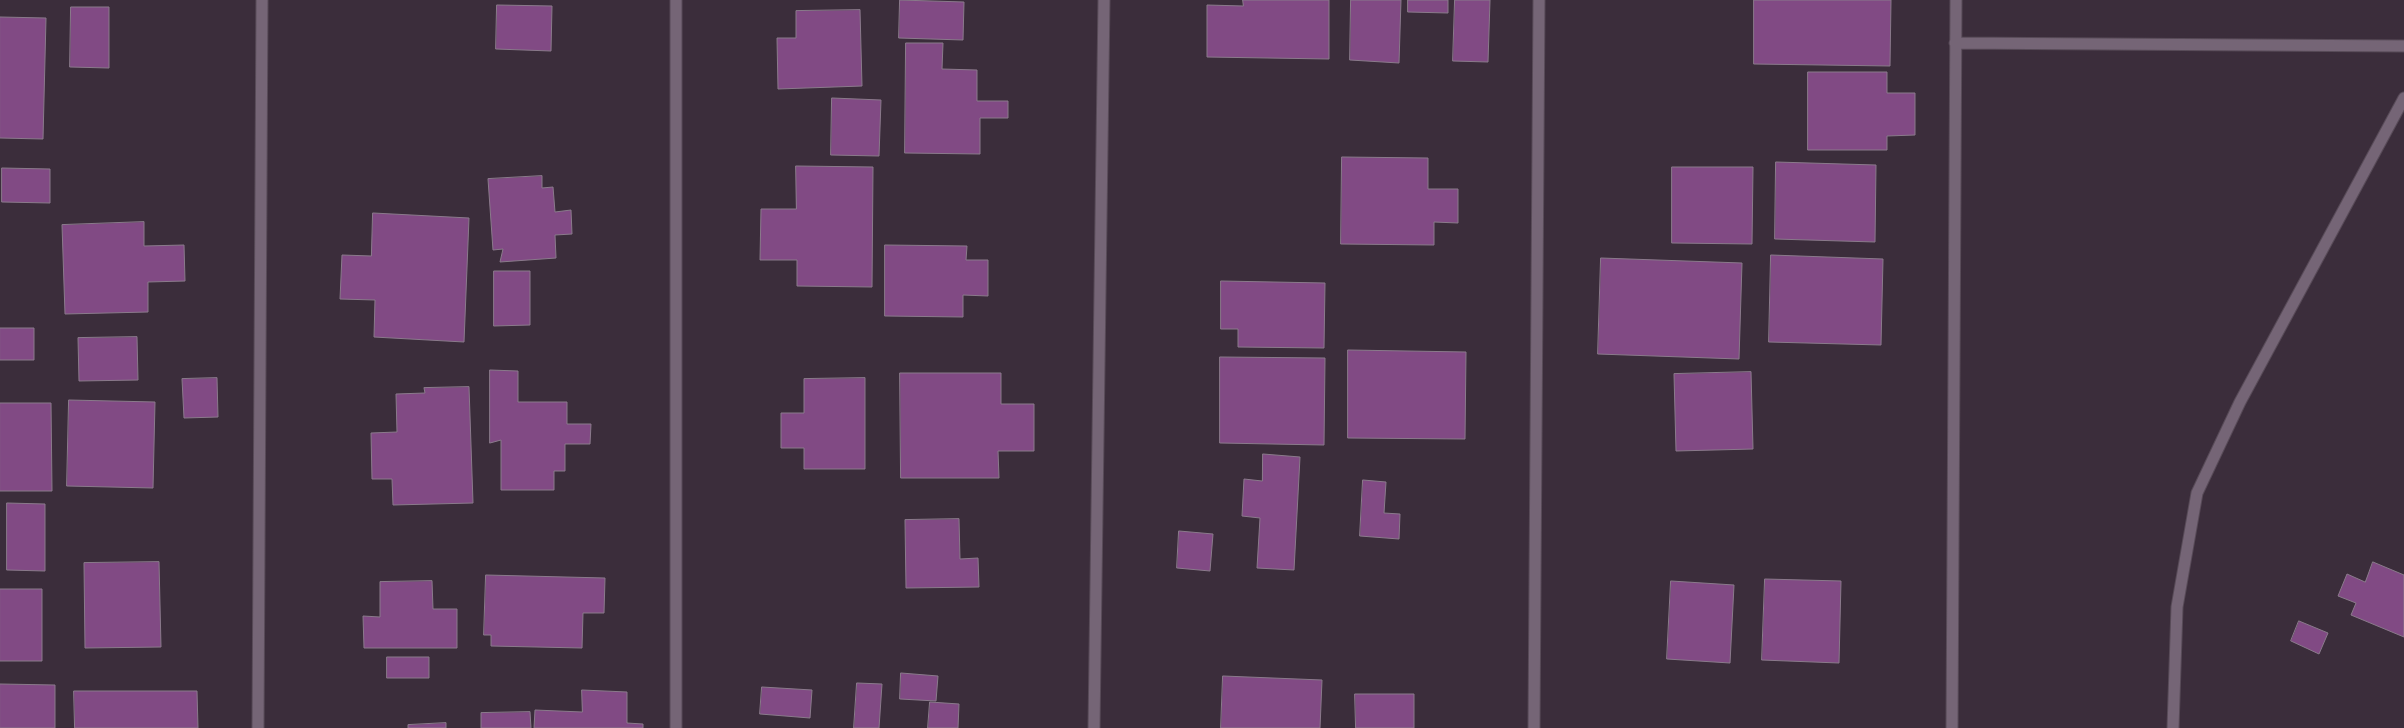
<!DOCTYPE html>
<style>
body{margin:0}
canvas{display:block;background:#3b2d3b}
</style>
<canvas width="2404" height="728"></canvas>
<script>
const context = document.querySelector('canvas').getContext('2d');
context.lineJoin = 'round';
function fill(path, color) {
  context.fillStyle = color;
  context.fill(path, 'evenodd');
}
function trace(path, color, width, dash) {
  context.strokeStyle = color;
  context.lineWidth = width;
  context.lineCap = dash ? 'butt' : 'round';
  context.setLineDash(dash || []);
  context.stroke(path);
}
const building = new Path2D(`
 M900 0 964 2 963 40 899 38Z
 M1243 0H1329V59L1207 57V5L1243 6Z
 M1351 0H1401L1399 63 1350 60Z
 M1408 0H1448V13L1408 12Z
 M1455 0H1490L1488 62 1453 61Z
 M1754 0H1891L1890 66 1754 64Z
 M497 5 552 6 551 51 496 49Z
 M71 7H109V68L70 67Z
 M860 10 862 86 778 89 777 38H796V11Z
 M0 17 46 18 43 139 0 138Z
 M906 43H943L942 69 977 70V101H1008V118H980V154L905 153Z
 M1808 72H1887V93H1915V135L1887 136V150H1808Z
 M832 98 881 100 879 156 831 155Z
 M1342 157 1428 158V189H1458V223L1434 222V245L1341 244Z
 M1776 162 1876 165 1875 242 1775 239Z
 M796 166 873 167 872 287 797 286V260H760L761 209H796Z
 M1672 167H1753L1752 244 1672 243Z
 M2 168 50 169V203L2 202Z
 M542 176V188L553 187 555 212 571 210 572 234 555 235 556 258 500 262 503 249 493 250 488 179Z
 M373 213 469 218 464 342 374 337 375 300 340 299 342 255 371 256Z
 M144 222V246L184 245 185 281 148 282V312L65 314 62 225Z
 M885 245 967 246 966 260H988V296L963 295V317L885 316Z
 M1771 255 1883 259 1881 345 1769 342Z
 M1601 258 1742 263 1739 359 1598 354Z
 M494 271H530V325L494 326Z
 M1221 281 1325 283 1324 348 1238 347V329H1221Z
 M0 328H34V360H0Z
 M137 337 138 380 79 381 78 338Z
 M1348 350 1466 352 1465 439 1348 438Z
 M1220 357 1325 358 1324 445 1220 443Z
 M490 370 518 371V402H567V424H591L590 444H565V471H554V490H501V440L490 443Z
 M1751 372 1753 449 1676 451 1674 374Z
 M900 373H1001V404H1034V451H998L999 478H901Z
 M217 378 218 417 184 418 182 379Z
 M865 378V469H804V448H781V413H804V379Z
 M469 387 473 503 393 505 392 479H372L371 433 397 432 396 394 425 393 424 388Z
 M69 400 155 402 153 488 67 486Z
 M0 403H51L52 491H0Z
 M1263 454 1300 457 1294 570 1257 568 1260 518 1242 516 1244 479 1262 481Z
 M1363 480 1386 482 1384 513 1400 514 1399 539 1360 536Z
 M7 503 45 504V571L7 570Z
 M959 519 960 559 978 558 979 587 906 588 905 520Z
 M1179 531 1213 534 1210 571 1177 568Z
 M159 562 161 647 85 648 84 563Z
 M2373 562 2404 575V637L2351 615 2356 603 2338 596 2347 574 2365 582Z
 M486 575 605 578 604 613H583L582 648 491 646V635H484Z
 M1765 579 1841 581 1839 663 1762 660Z
 M432 581 433 609H457V648H364L363 616 380 617V582Z
 M1671 581 1734 585 1730 663 1667 659Z
 M0 589H42V661H0Z
 M2299 621 2328 633 2319 654 2291 641Z
 M387 657H429V678H387Z
 M901 673 938 676 936 701 900 699Z
 M1223 676 1322 680 1320 728H1221Z
 M857 683 882 684 879 728H854Z
 M0 684 55 685V728H0Z
 M762 687 812 690 810 718 760 714Z
 M582 690 627 692V723L643 724V728H534L535 710 582 712Z
 M74 691H197L198 728H75Z
 M1355 694H1414V728H1356Z
 M930 702 959 704 958 728H928Z
 M530 712 531 728H481V713Z
 M446 723V728H408V725Z`);
const minor = new Path2D(`
 M676 0V728
 M1955 43 2404 46
 M258 728 262 0
 M1094 728 1104 0
 M1534 728 1539 0
 M1952 728 1956 0
 M2173 728 2177 607 2197 493 2240 402 2404 98`);
fill(building, '#814a84');
trace(building, '#8a7a8b', 1);
trace(minor, '#584b58', 13);
trace(minor, '#756576', 11);
</script>
